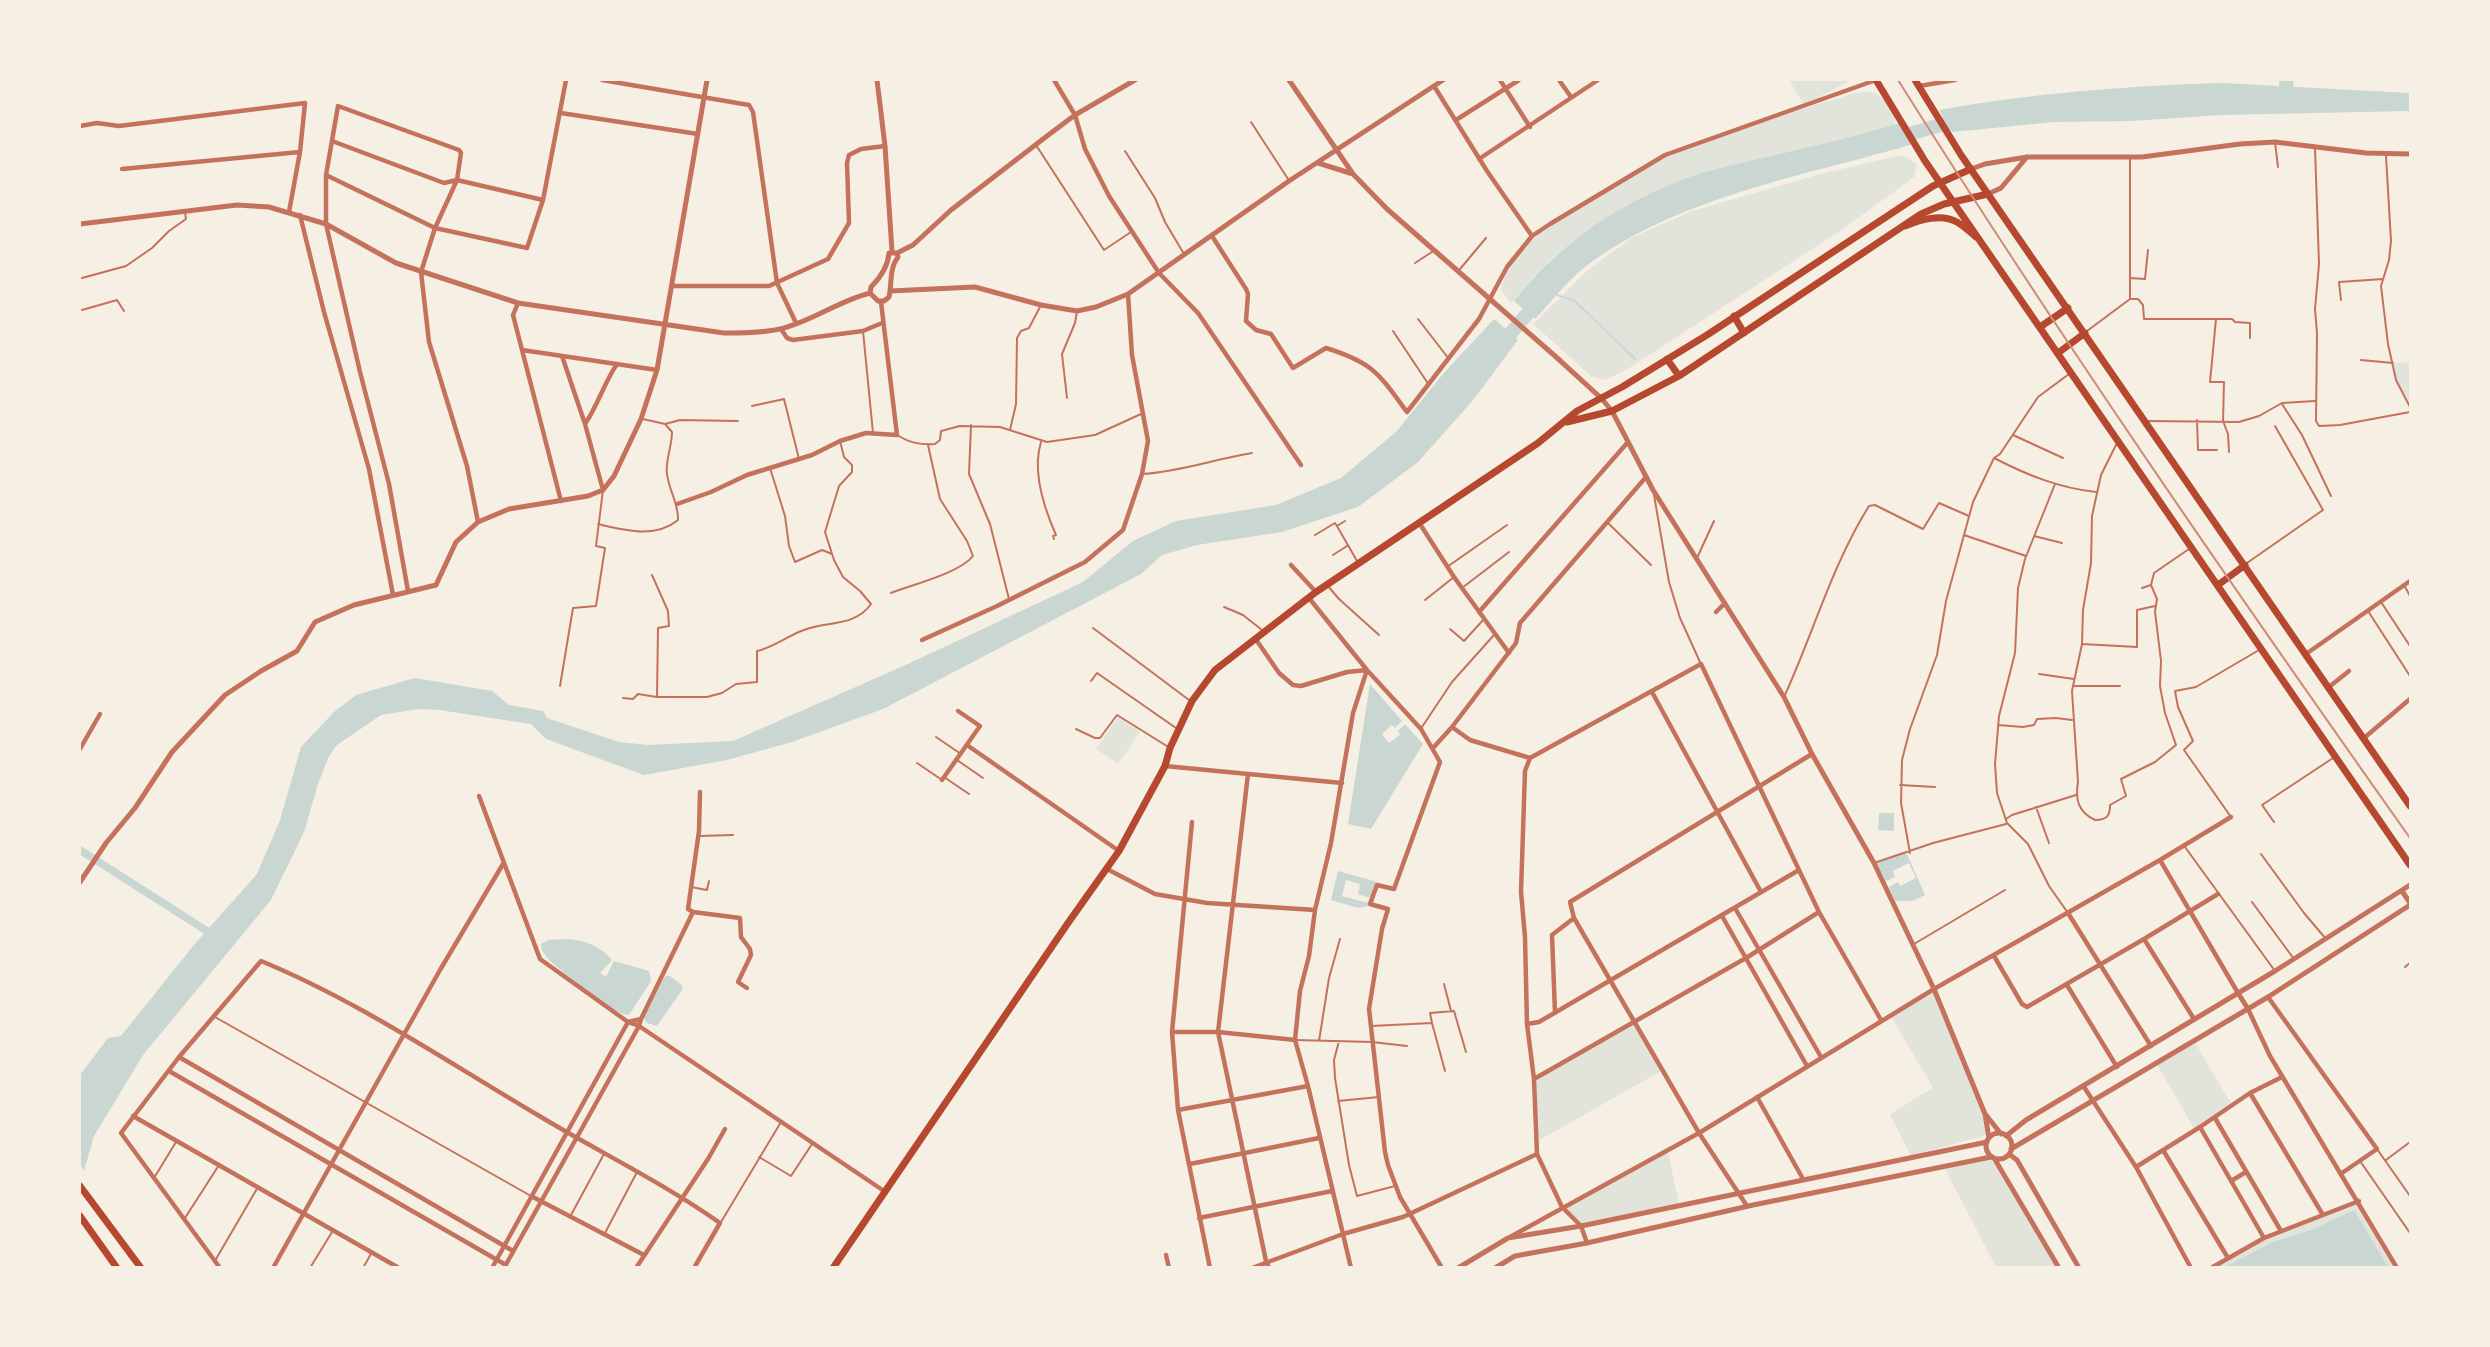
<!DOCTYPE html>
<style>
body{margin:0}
#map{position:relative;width:2490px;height:1347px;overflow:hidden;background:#f6efe4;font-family:Arial,sans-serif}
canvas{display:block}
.frame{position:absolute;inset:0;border:81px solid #f6efe4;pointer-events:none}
</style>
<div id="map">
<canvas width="2490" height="1347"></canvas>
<div class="frame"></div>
</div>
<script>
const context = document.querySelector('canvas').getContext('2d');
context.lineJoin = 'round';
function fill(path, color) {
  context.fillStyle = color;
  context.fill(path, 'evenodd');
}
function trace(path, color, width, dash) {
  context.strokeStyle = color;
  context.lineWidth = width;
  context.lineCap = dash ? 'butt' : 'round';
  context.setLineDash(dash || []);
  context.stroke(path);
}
const green = new Path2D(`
 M1789 80H1851L1804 105Z
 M1855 93C1861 93 1870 91 1875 93 1886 98 1896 114 1895 125 1847 142 1798 152 1749 163 1719 170 1687 177 1658 190 1600 216 1555 257 1511 303L1501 290 1507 268 1534 238 1550 224 1665 156 1745 126Z
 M1902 155 1917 164 1914 177 1846 227 1626 370 1605 380 1591 376 1533 324 1588 270 1633 237 1692 211 1824 173Z
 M2410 362V407L2396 380 2393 363Z
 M1118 717 1140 732 1118 764 1096 749Z
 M1934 989 1984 1114 1987 1135 1911 1156 1890 1114 1933 1088 1890 1015Z
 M1635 1022 1663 1070 1538 1141 1535 1079Z
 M2194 1041 2232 1105 2195 1130 2156 1063Z
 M1668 1152 1679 1204 1582 1224 1564 1208Z
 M1991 1159 2057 1267H1996L1945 1169Z
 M2358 1201 2396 1268H2213L2270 1237Z`);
const water = new Path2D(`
 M2222 83 2410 93V111L2220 115 2132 121 2054 122 1952 132 1939 110C2033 93 2127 86 2222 83Z
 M1900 123 1913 144C1805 176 1676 197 1585 267 1567 281 1551 302 1535 319L1514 301C1558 247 1610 209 1674 183 1702 171 1733 165 1763 158 1809 147 1855 137 1900 123Z
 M1494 319 1518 340 1474 399 1418 462 1358 507 1282 532 1197 545 1162 555 1141 574 883 709 792 742 727 760 644 775 546 739 531 724 439 710 418 709 381 715 337 745 328 758 318 784 304 832 271 900 143 1055 94 1136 84 1171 80 1164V1075L108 1038 121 1036 193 946 257 874 280 820 301 747 335 711 356 695 415 678 492 691 509 705 543 711 547 718 619 742 648 745 733 741 908 664 1083 582 1133 541 1176 521 1276 505 1341 478 1397 431 1443 374Z
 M1370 684 1402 721 1395 728 1392 725 1382 734 1389 743 1400 735 1398 731 1405 724 1423 744 1371 829 1348 824Z
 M1879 813H1894V831L1878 830Z
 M1906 852 1925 895 1912 901H1895L1889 887 1898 882 1900 886 1916 878 1909 863 1893 871 1895 877 1886 881 1877 863Z
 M1338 871 1377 882 1370 898 1358 894 1360 884 1346 880 1342 896 1368 903 1369 906 1358 908 1331 900Z
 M567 939C585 940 600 946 612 960L600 973 606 977 614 961 649 971 651 981 629 1015C613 1016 562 971 548 959L542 950 541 944 549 940Z
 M665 976H670L682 985V990L657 1026 647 1023 644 1019 645 1012Z
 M2354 1210 2388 1267H2225L2273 1242 2311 1230Z`);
const stream = new Path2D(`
 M1557 295 1575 301 1635 359`);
const canal = new Path2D(`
 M80 850 207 931`);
const river = new Path2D(`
 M2286 80 2287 101
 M1895 138 1955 121
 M1499 347 1539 300`);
const service = new Path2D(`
 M1251 122 1288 179
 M2275 142 2278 167
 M1036 145 1104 250 1131 232
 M2315 148 2319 264 2315 309 2317 333 2316 421 2319 426 2340 425 2410 412
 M1125 151 1155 198 1165 222 1184 254
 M2386 156 2391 241 2389 260 2381 286 2388 344 2396 380 2410 407
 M2130 158V299
 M1415 263 1435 250
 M1460 269 1486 238
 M82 278 126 266 152 248 169 231 186 219 185 212
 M2130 278 2145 279 2148 250
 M2341 300 2339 282 2383 279
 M82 310 117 300 124 311
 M1418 319 1449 359
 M2216 319 2210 382H2224L2223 421 2228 434 2229 452
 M863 331 873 433
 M1393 331 1429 385
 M2087 331 2130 299H2138L2143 305 2144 319H2232L2235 322 2250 323V338
 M2361 360 2393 363
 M1067 398 1062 354 1075 323 1077 311
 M2282 404 2302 435 2331 496
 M752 406 784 399 799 459
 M2197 420 2198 450H2217
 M2146 421 2239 422 2259 416 2282 403 2315 401
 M665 424 680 420 738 421
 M971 425 969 474 990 524 1009 599
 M1010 430 1016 404 1017 338 1021 331 1029 328 1041 305
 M897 435C910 443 920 445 935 444L940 440 941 431 960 426 1000 427 1047 442 1095 435 1141 414
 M2013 435 2063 458
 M1041 442C1032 471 1044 508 1056 535L1053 536 1054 539
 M2117 443 2101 475 2092 516 2091 563 2083 610 2082 644 2072 691 2078 782C2075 799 2078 812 2095 820 2107 820 2110 816 2110 805L2126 796 2121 779 2155 762 2176 745 2165 713 2160 686 2161 661 2155 612 2157 599 2151 585 2154 573 2189 549
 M1994 458C2027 475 2059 488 2096 492
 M770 468 785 516 789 546 795 562 822 550 832 554
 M1142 474C1179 472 1215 459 1252 453
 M2055 484 2025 559 2018 588 2015 653 1999 716 1995 764 1997 793 2007 823 2028 844 2049 886 2068 913
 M1654 495 1669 582 1680 618 1700 662
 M1607 522 1651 565
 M598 524C624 530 655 539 678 520 679 504 669 491 667 474 665 460 672 447 672 432L665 424 643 419
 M1337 526 1357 561
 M1315 535 1335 523 1337 526 1345 521
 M1964 535 2026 556
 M2034 536 2062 543
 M1333 555 1347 546
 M1697 558 1714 521
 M2247 563 2323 510 2275 426
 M1447 567 1507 525
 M652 575 668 611 669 626 658 628 657 697
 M1327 585 1339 599 1379 635
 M2404 585 2410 596
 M1462 588 1509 552
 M2142 588 2151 585
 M891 593C911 585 960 573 973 556L967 541 940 499 928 445
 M1425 600 1454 577
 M2381 602 2410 646
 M1224 607 1243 615 1262 630
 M2368 611 2410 676
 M1093 628 1189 700
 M1450 629 1464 641 1484 619
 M2082 644 2137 647V610L2155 606
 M2039 674 2074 679
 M1091 681 1097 673 1176 728
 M560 686 573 608 596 606 605 548 596 546 603 490
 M2073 686H2120
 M1784 697C1813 634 1832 565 1869 506L1875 505 1923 529 1939 503 1969 516
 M623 698 633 699 638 694 657 697H707L722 693 736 684 757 682V651C774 647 787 636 804 630 827 621 855 627 871 604L860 591 843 577 834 560 825 532 839 486 852 472V465L844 457 840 441
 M1998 725 2023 727 2034 725 2037 719 2056 718 2072 720
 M1422 727 1452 682 1494 635
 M1076 729 1095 738H1100L1117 715 1170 748
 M936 737 961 754
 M957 760 983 778
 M917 763 942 780
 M944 777 969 794
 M1900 785 1935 787
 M2036 807 2049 843
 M2231 817 2184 750 2193 741 2178 707 2175 691 2196 687 2259 650
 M2006 819 2012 815 2076 795
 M2274 822 2262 805 2333 758
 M699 836 733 835
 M2185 847 2275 971
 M1910 853 1901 803 1902 760 1910 729 1937 655 1946 601 1973 502 1994 458 2000 454 2038 397 2069 374
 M2261 854 2304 913 2326 939
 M1874 863 1933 843 2006 824
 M691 887 707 890 709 881
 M2252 902 2294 959
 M1914 944 2005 890
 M2405 967 2410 963
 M1444 984 1451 1011
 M215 1017 531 1196
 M1432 1023 1430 1013 1454 1011 1466 1052
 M1371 1026 1432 1023 1445 1071
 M1295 1040 1372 1042 1407 1046
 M1319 1041 1329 978 1340 939
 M1339 1041 1334 1060 1335 1078 1349 1165 1357 1196 1395 1186
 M1338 1101 1379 1097
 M2377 1149 2410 1196
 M759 1157 791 1176 812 1144
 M2386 1160 2410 1142
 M2360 1161 2410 1233
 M154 1178 176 1142
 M571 1215 604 1154
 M185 1218 219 1165
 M721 1222 781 1122
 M605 1233 637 1172
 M216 1259 258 1187
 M310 1268 332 1232
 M363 1268 372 1252`);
const minor = new Path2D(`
 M602 80 749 105 753 112 777 283 796 323
 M1054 80 1075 115 1085 149 1109 196 1159 273 1198 313 1301 465
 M1500 80 1530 127
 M1559 80 1571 97
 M1434 86 1487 171 1532 236
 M1919 86 1955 80
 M561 113 698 134
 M1456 120 1519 80
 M80 126 97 123 119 126 305 103 300 152 289 212
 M332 141 444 183 457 180 543 200
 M1479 159 1598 80
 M122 169 300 152
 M326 175 435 228 527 248 543 200 566 80
 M300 215 324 312 369 469 393 595
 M1212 236 1246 289 1248 294 1246 321 1256 330 1271 334 1293 368 1326 348C1374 363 1379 374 1407 412L1479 319 1507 267 1532 236 1550 224 1665 155 1876 80
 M672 286H769L828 259 849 223 847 163 849 155 861 149 885 146
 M518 303 513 315 561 501
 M781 329 787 338 793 340 863 331 882 323
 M522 350 657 370
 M562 356 585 424 603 490
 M585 424C598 405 604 383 617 364
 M677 504 711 492 747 475 812 455 840 441 866 433 897 435 881 302
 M1420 524 1454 577 1509 653
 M1291 565 1316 592
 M408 591 389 484 360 372 326 224V175L338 106 459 150 461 153 457 180 435 228 421 272 429 342 467 466 478 522
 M1309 598 1367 670 1421 729 1440 762 1394 889 1377 885 1370 904 1388 909 1382 929 1369 1009 1385 1152 1388 1165 1400 1197 1442 1268
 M1479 612 1628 442
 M1716 612 1725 603
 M1255 638 1279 673 1293 685 1301 686 1347 672 1367 670 1353 713 1331 843 1315 910 1309 956 1300 991 1295 1040 1308 1086 1351 1268
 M922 640 997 606 1085 562 1123 530 1142 474 1148 441 1132 355 1128 294
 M2306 654 2410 581
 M2329 687 2349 671
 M1652 692 1761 892
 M1452 727 1470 740 1530 758
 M2364 738 2410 699
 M967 745 1119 851
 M1433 748 1452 727 1516 643 1520 623 1646 477
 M80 749 100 714
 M1530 758 1701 664 1819 912 1881 1020
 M1165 766 1342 783
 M1248 774 1218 1032 1266 1261 1269 1268
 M942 780 980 726 958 711
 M479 796 540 959 628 1022 639 1026 884 1191
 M1192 822 1172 1032 1178 1110 1210 1268
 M2160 860 2238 993
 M1107 869 1155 894 1207 903 1315 910
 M1735 908 1821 1057
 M693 912 740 918 741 937 750 949 751 955 738 982 747 988
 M2068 913 2151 1046
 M1722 916 1807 1066
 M2144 939 2218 894
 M1994 956 2022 1004 2027 1007 2144 939 2194 1019
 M2067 985 2117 1067
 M2268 997 2377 1149 2342 1173
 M2248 1009 2270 1056 2397 1268
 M1555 1013 1552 935 1574 918
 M1527 1024 1539 1022 1799 870
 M1172 1032H1218L1295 1040
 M179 1057 513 1251
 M169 1071 506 1265
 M1534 1079 1746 958 1819 912
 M2084 1087 2136 1167 2191 1268
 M2250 1093 2323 1215
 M1757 1097 1803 1179
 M1178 1110 1308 1086
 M133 1116 399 1268
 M2215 1118 2281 1231
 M2200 1127 2264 1238
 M2163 1150 2228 1258
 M1537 1154 1562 1207 1581 1226 1587 1243
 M1190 1164 1319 1138
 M2136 1167 2200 1127 2250 1093 2282 1077
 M2231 1181 2246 1172
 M531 1196 644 1255
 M1747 1206 1699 1133 1574 918 1570 902 1812 754
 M1199 1218 1332 1191
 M1510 1237 1699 1133 1934 989 2160 860 2231 817
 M1166 1255 1169 1268
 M220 1268 121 1133 179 1057 261 961C358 1001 446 1061 536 1114 597 1151 662 1182 720 1223L694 1268
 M273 1268 440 970 503 864
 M492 1268 628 1022 641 1019
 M504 1268 639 1026 641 1019 693 912 688 909 699 831 700 792
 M636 1268 708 1159 725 1129
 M1252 1268 1343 1234 1403 1217 1537 1154 1534 1079 1527 1024 1525 937 1521 892 1525 771 1530 758
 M2211 1268 2264 1238 2359 1201`);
const tertiary = new Path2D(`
 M877 80 885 146 892 251
 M1289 80 1353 174 1387 209 1555 356 1601 398 1612 411 1653 490 1784 697 1812 754 1874 863 1934 989 1985 1114 1989 1138
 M1318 163 1353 174
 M1971 169 1985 164 2027 157H2142L2240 144 2275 142 2366 153 2410 154
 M1988 194 2001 188 2027 157
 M80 224 237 205 269 207 326 224 396 263 518 303 724 333C743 333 761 333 780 329 811 322 838 301 870 293
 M890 291 975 287 1041 305 1077 311 1096 307 1128 294 1289 181 1443 80
 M870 293 871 287C880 278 888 266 889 253H897L913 245 951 210 1047 136 1075 115 1135 80
 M870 293 878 301H884L889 297C892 285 889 268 898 257L897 253
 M80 882 106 843 135 808 172 752 225 695 261 671 297 651 315 622 354 605 436 585 456 542 478 522 509 509 588 496 603 490 614 476 641 419 657 370 707 80
 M2402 891 2410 903
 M2238 993 2248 1009
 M1986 1115 2001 1134
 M1986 1146a13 13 0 1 1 26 0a13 13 0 1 1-26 0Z
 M2006 1136 2026 1120 2275 971 2410 885
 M2011 1149 2268 997 2410 905
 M2009 1154 2017 1160 2079 1268
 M1994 1158 2059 1268
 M1458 1268 1508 1238 1581 1226 1987 1142
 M1495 1268 1515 1256 1587 1243 1753 1205 1991 1157`);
const primary = new Path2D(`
 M1734 316 1744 333
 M1667 359 1679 376
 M1567 422 1612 411 1679 376 1921 214 1944 204 1988 194
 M833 1268 1068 923 1119 851 1165 766 1170 748 1192 701 1215 670 1316 592 1538 443 1577 411 1622 387 1707 335 1933 186 1971 169`);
const trunk = new Path2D(`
 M1876 80 1925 161 2410 865
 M1915 80 1961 155 2410 806
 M1905 226C1920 220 1941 213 1957 222 1964 226 1970 232 1976 237
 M2040 327 2068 308
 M2058 353 2085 333
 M2218 585 2245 565
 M80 1186 141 1268
 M80 1216 117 1268`);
const rail = new Path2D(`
 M1898 80C2060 338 2234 589 2410 838`);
fill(green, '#e2e4dc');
fill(water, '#c9d6d2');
trace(stream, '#c9d6d2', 2);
trace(canal, '#c9d6d2', 8);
trace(river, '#c9d6d2', 14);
trace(service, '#c5725c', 2);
trace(minor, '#c5725c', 4.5);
trace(tertiary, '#c5725c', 5);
trace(primary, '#b5482f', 7);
trace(trunk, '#b5482f', 7);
trace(rail, '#cf8b77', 2);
</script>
